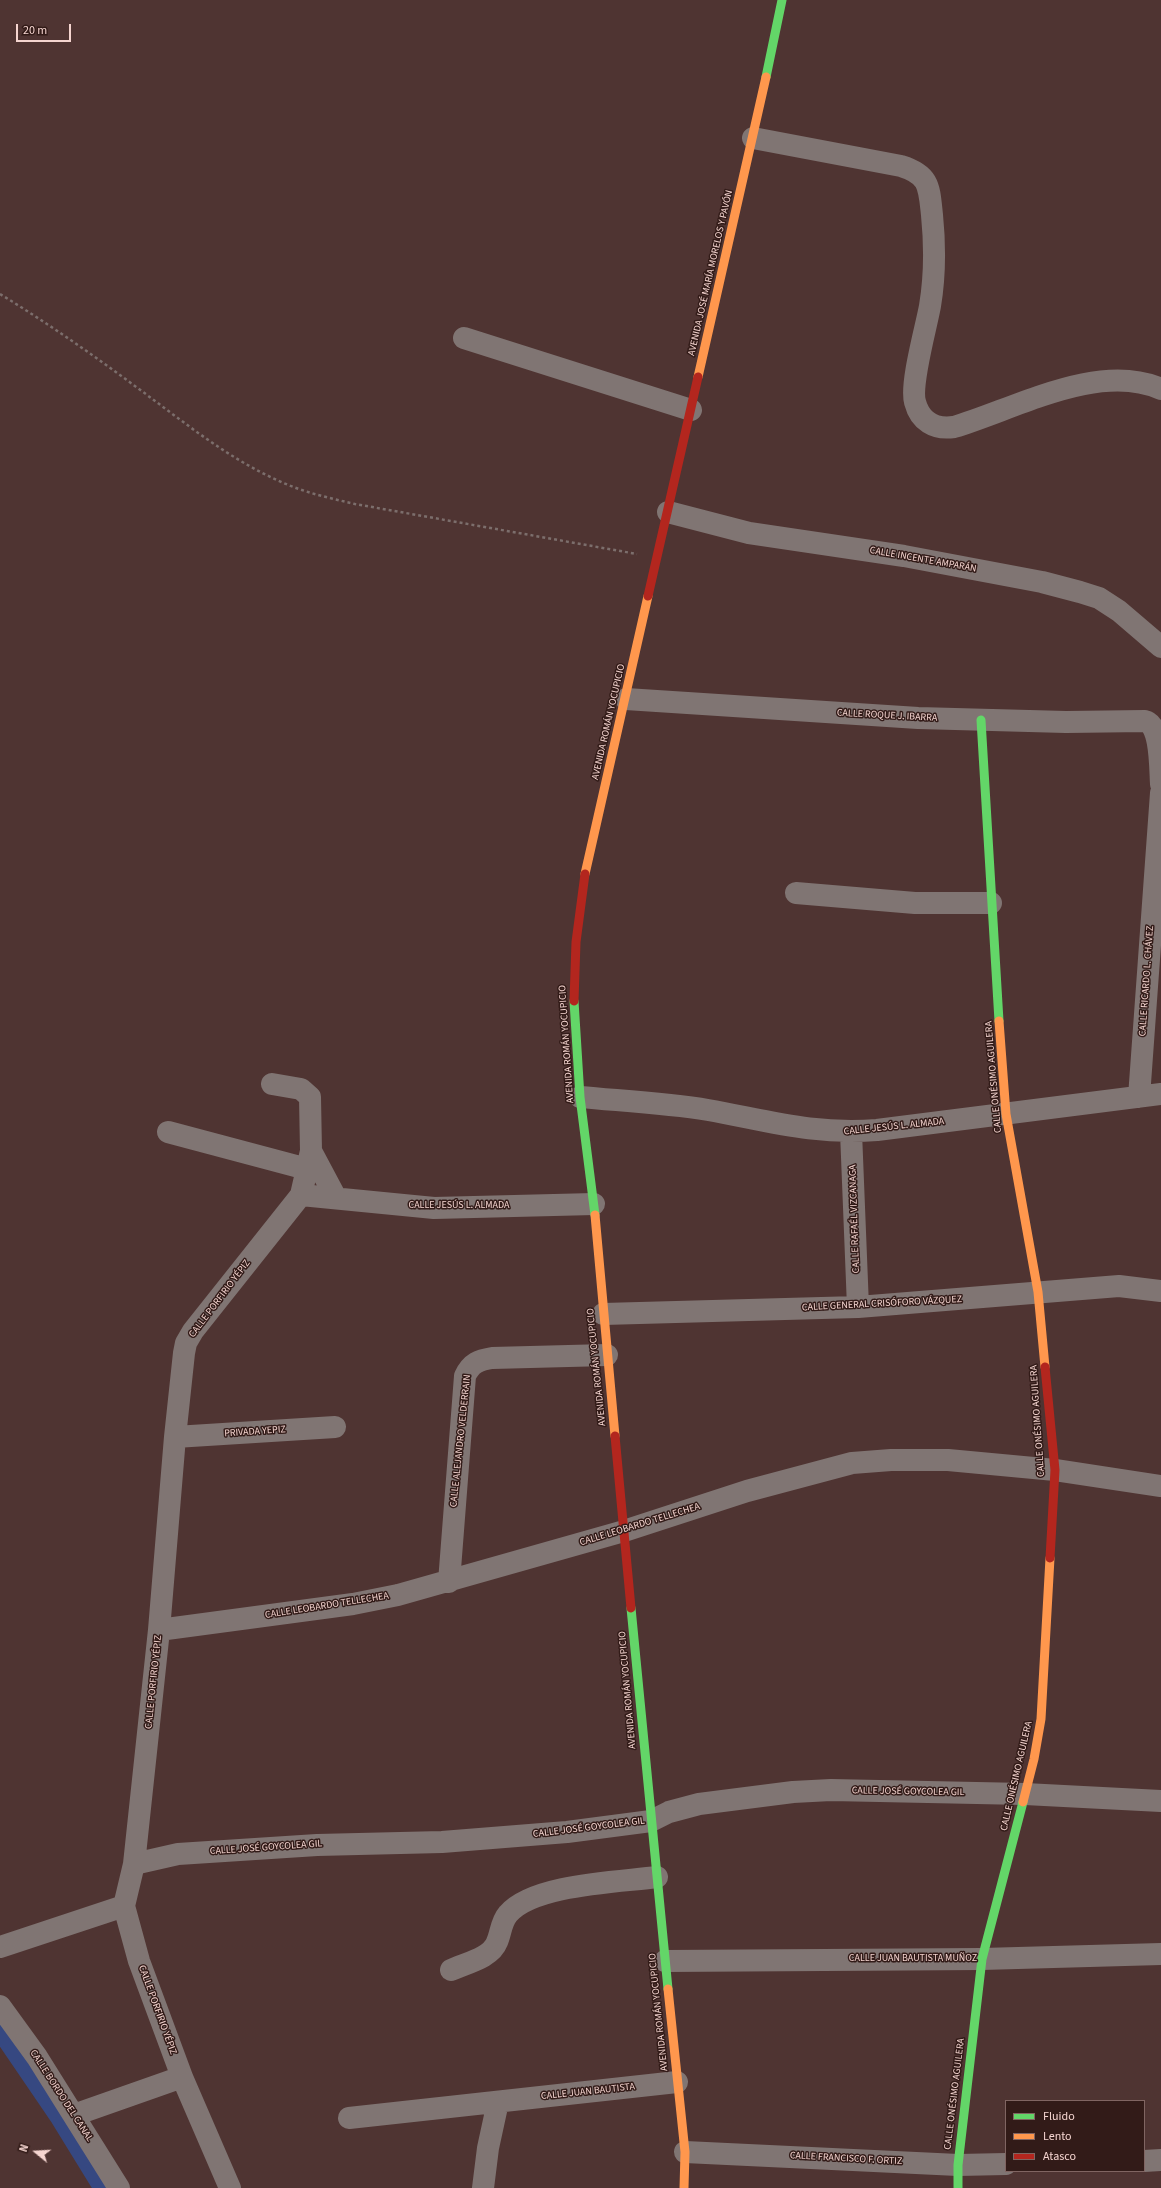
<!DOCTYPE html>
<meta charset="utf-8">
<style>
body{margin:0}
#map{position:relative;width:1161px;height:2188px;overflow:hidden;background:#4f3432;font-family:"Source Sans 3",sans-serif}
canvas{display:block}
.legend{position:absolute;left:1005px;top:2100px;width:140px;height:72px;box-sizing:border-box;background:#321b18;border:1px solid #806562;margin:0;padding:5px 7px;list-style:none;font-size:12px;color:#f5d5d0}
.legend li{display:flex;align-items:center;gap:8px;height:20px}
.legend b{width:20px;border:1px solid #806562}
.north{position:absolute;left:16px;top:2132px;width:40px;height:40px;-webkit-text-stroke:3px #321b18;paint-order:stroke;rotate:288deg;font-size:11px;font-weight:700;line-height:16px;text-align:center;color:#f5d5d0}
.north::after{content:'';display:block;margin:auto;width:14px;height:18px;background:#f5d5d0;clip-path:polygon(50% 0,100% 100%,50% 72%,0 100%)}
.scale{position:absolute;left:16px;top:24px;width:55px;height:18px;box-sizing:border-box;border:2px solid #f5d5d0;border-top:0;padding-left:5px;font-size:12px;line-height:14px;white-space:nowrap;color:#f5d5d0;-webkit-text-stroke:3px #321b18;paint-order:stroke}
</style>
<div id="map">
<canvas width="1161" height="2188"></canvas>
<ul class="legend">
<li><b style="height:5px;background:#63d668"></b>Fluido</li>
<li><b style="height:5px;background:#ff974d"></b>Lento</li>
<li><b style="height:5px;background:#b3261e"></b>Atasco</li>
</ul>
<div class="north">N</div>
<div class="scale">20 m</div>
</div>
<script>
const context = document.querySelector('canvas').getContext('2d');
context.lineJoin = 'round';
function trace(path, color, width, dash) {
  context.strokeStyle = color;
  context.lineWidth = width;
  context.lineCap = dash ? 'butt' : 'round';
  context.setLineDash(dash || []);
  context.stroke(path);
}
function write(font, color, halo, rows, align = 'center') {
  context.font = font + ' "Source Sans 3",sans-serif';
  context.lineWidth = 3;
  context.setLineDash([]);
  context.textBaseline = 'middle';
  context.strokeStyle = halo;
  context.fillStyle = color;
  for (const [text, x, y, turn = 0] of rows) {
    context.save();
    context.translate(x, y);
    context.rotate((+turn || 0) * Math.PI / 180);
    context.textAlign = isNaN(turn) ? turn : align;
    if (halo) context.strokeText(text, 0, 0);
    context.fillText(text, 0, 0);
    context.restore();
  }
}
const canal = new Path2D(`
 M0 2030 60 2118 103 2188`);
const path = new Path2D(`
 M0 294C49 324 96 357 143 392 185 423 228 458 277 480 302 492 329 498 355 504L637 554`);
const street = new Path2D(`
 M753 138 901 166C930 175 929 187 932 215 935 245 935 276 930 306 926 328 910 384 915 402 920 421 934 430 954 427 1015 409 1099 361 1161 389
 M464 338 691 410
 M668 512 749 533 904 556 1042 582 1080 592 1099 598 1119 611 1161 647
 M626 699 918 718 1066 722 1145 721C1161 724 1160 769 1161 784
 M796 893 915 903H991
 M580 1097C623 1101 666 1103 708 1110 769 1121 814 1135 877 1130L1161 1094
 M1139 1097 1161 793
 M168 1132 307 1169
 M851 1132 858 1307
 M311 1151 336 1198
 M301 1195 434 1208 594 1204
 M603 1314 858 1307 1119 1286 1161 1291
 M175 1437 335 1427
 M449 1582 465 1376C471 1363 479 1360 492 1358L607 1355
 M159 1630 353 1604 398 1595 624 1531 747 1491 852 1463 891 1460H948L1055 1470 1161 1486
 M134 1864 178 1854 317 1845 442 1842 567 1832 651 1821 669 1812 699 1804 793 1792 831 1790 1025 1794 1161 1801
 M0 1947 124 1906
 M665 1961 982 1959 1161 1954
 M451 1970C466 1963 491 1958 497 1942 501 1933 501 1922 508 1914 533 1884 620 1882 657 1877
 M0 2006 37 2057 119 2188
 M74 2115 182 2077
 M349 2118 677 2082
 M685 2152 958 2165 1006 2164
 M1144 2161 1161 2160
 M230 2188 182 2077 139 1961 124 1906 134 1864 159 1630 175 1437 184 1353 186 1343 193 1331 301 1195 311 1151 310 1097 301 1089 272 1084
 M483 2188 488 2148 498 2102`);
const fast = new Path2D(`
 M766 77 782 0
 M981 720 999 1021
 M574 1001 580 1097 595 1215
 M631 1608 668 1989
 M958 2188V2165L982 1959 1023 1802`);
const slow = new Path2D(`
 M698 377 766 77
 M585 874 648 596
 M999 1021 1006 1114 1038 1292 1045 1367
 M595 1215 615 1436
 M1023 1802 1034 1759 1041 1719 1050 1558
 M668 1989 685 2152 684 2188`);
const jam = new Path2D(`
 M648 596 698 377
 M574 1001 576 942 585 874
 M1045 1367 1055 1470 1050 1558
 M615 1436 631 1608`);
const streetNames = [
 ["AVENIDA JOSÉ MARÍA MORELOS Y PAVÓN",711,273,-77],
 ["CALLE INCENTE AMPARÁN",923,560,10],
 ["CALLE ROQUE J. IBARRA",887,716,3],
 ["AVENIDA ROMÁN YOCUPICIO",609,722,-77],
 ["CALLE RICARDO L. CHÁVEZ",1147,981,-86],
 ["AVENIDA ROMÁN YOCUPICIO",567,1044,-94],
 ["CALLE ONÉSIMO AGUILERA",994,1077,-95],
 ["CALLE JESÚS L. ALMADA",894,1127,-6],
 ["CALLE JESÚS L. ALMADA",459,1206],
 ["CALLE RAFAÉL VIZCANAGA",855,1219,-92],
 ["CALLE PORFIRIO YÉPIZ",220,1299,-53],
 ["CALLE GENERAL CRISÓFORO VÁZQUEZ",882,1304,-3],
 ["AVENIDA ROMÁN YOCUPICIO",597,1367,-96],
 ["CALLE ONÉSIMO AGUILERA",1038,1421,-94],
 ["PRIVADA YEPIZ",255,1432,-4],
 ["CALLE ALEJANDRO VELDERRAIN",461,1441,-84],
 ["CALLE LEOBARDO TELLECHEA",640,1525,-17],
 ["CALLE LEOBARDO TELLECHEA",327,1606,-9],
 ["CALLE PORFIRIO YÉPIZ",154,1682,-84],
 ["AVENIDA ROMÁN YOCUPICIO",628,1690,-95],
 ["CALLE ONÉSIMO AGUILERA",1017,1776,-77],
 ["CALLE JOSÉ GOYCOLEA GIL",908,1792,1],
 ["CALLE JOSÉ GOYCOLEA GIL",589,1828,-7],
 ["CALLE JOSÉ GOYCOLEA GIL",266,1848,-4],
 ["CALLE JUAN BAUTISTA MUÑOZ",913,1959],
 ["CALLE PORFIRIO YÉPIZ",157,2010,70],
 ["AVENIDA ROMÁN YOCUPICIO",659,2012,-96],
 ["CALLE JUAN BAUTISTA",588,2092,-6],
 ["CALLE ONÉSIMO AGUILERA",955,2094,-83],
 ["CALLE BORDO DEL CANAL",61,2096,57],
 ["CALLE FRANCISCO F. ORTIZ",846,2159,3]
];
trace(canal, '#364881', 19);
trace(path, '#7c6e6c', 2.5, [3, 3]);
trace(street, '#807573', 22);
trace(fast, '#63d668', 9);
trace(slow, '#ff974d', 9);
trace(jam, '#b3261e', 9);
write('10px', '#f5d5d0', '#321b18', streetNames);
</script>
